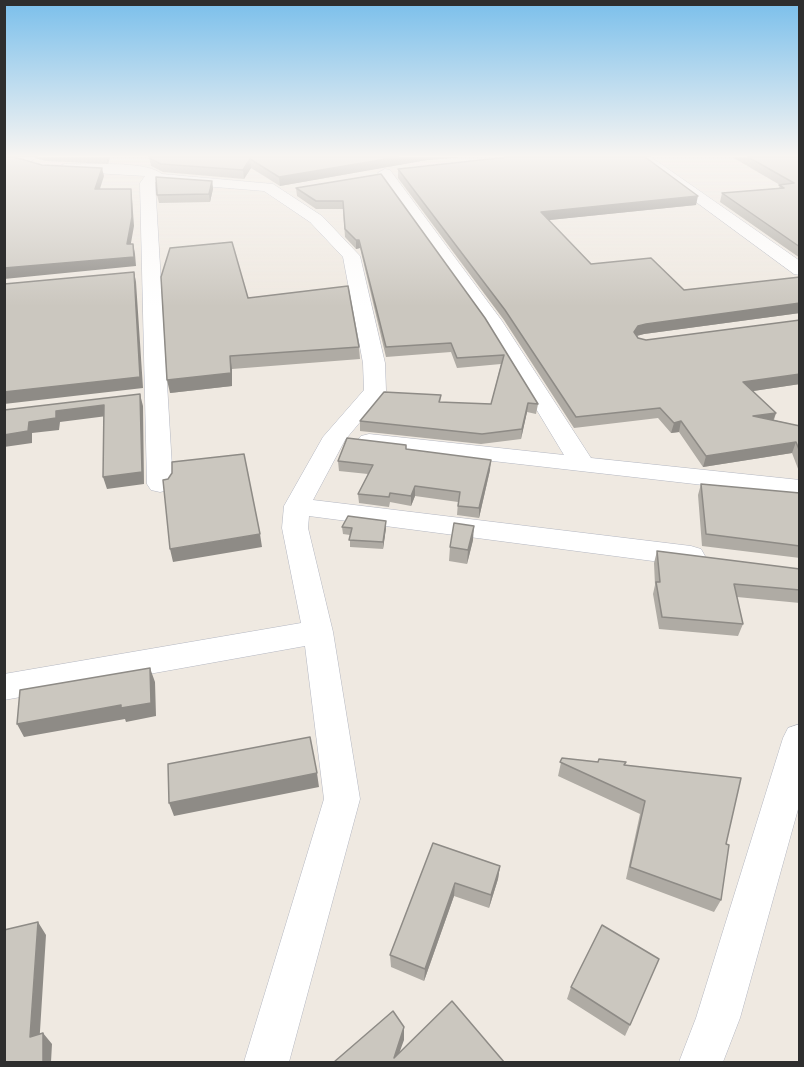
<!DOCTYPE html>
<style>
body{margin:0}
#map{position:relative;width:804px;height:1067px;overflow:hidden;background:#efe9e1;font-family:"DejaVu Sans",sans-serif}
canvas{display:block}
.frame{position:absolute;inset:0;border:6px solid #2e2e2e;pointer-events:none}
</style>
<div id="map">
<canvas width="804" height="1067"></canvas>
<div class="frame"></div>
</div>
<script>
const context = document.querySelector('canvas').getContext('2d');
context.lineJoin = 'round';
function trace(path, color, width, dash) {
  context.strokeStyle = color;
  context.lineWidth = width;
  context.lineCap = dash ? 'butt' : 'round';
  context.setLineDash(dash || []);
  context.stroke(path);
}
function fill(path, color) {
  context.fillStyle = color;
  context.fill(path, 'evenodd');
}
const street = new Path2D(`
 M4 157H38L31 161 4 164Z
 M635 157H651L800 261V275L794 274Z
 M66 164C89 165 145 160 162 174L273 184 322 216 360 256 385 363 386 391 345 440 313 500 691 546 701 549 705 556 701 563 691 566 309 516 308 528 333 632 360 799 289 1062H244L324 799 305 646 4 700V674L301 623 282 528 284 506 323 437 364 390 363 363 343 257 310 222 264 191 155 182 173 484 169 490 160 492 151 490 147 484 140 183 145 176 61 171 59 168 61 165Z
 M385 169 390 170 502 321 591 458 800 480V496L361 446 357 441 361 436 369 434 564 455 486 326 378 173Z
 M800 724V802L740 1018 723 1062H679L696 1018 783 738 788 728Z`);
const wall = new Path2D(`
 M32 157H110L108 164 45 161Z
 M149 157H465L427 160 280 186 251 168 244 179 163 172 151 166Z
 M732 157H800V258L720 202 722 193 779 188 780 185Z
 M398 169 696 205 549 220 591 264 684 290 800 277V313L644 334 637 336 638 338 800 384 753 391 776 413 774 420 800 426V474L792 453 703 467 679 432 671 433 658 418 574 428 504 320 398 178Z
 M381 174 538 404 536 414 527 412 521 439 481 444 360 431V421L441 395 440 402 491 404 501 364 457 368 451 352 386 357 360 248 356 249 345 237 343 209H316L297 196 296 188Z
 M212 181 213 189 210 202 159 203 157 195Z
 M248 298 359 347 360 359 232 369V386L170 393Z
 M406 449 490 470 479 518 457 515 458 502 415 496 411 506 390 502 389 507 359 503 358 494 368 474 339 471 338 461Z
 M701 484 800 493V558L702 546 698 495Z
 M342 527 386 528 383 549 350 547V535L343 534Z
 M473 540 467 564 449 561 450 547Z
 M657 551 800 569V603L737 597 743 624 738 636 659 629 653 594 655 585 654 563Z
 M562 758 625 765 726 844 721 900 714 912 626 879 640 814 558 776Z
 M433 843 500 866 498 879 489 908 454 896 424 981 391 967 390 955Z
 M571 987 630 1025 625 1036 567 999Z`);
const shadedWall = new Path2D(`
 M106 157H110L108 164Z
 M398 157H465L427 160 280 186 279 177Z
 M250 159 251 168 244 179 243 170Z
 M102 168 104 176 97 198 95 189Z
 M212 181 213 189 210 202 209 194Z
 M131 189 132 198 134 226 129 254 127 244Z
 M698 196 696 205 540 221 541 212Z
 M356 240H359L360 248 356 249Z
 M133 244 135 254 136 266 4 279V268Z
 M134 272 136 282 143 388 4 404V392Z
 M800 303V313L644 334 636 336 634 332 638 326 646 324Z
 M230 356 232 369V386L170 393 167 380Z
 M800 374V384L740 393 743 382Z
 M140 394 143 406 144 484 107 489 103 477Z
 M528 403 527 412 521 439 522 429Z
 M104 405 107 416 60 422 59 430 32 433V443L4 447V435L29 422 56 411Z
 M776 413 772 423 753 416Z
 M681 421 679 432 671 433 674 423Z
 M796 442 792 453 703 467 706 456Z
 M491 460 490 470 479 518V508Z
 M415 486V496L411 506V496Z
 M386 521V528L383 549V542Z
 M474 526 473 540 467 564 468 550Z
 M260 534 262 547 173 562 170 549Z
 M150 668 155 682 156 716 126 722 125 719 24 737 17 724Z
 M317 773 319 787 174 816 169 803Z
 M500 866 498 879 489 908 491 895Z
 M455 883 454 896 424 981 425 969Z
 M38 922 46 935 39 1047 30 1037Z
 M404 1027V1040L396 1062 394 1058Z
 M43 1033 52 1044 51 1062H43Z`);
const building = new Path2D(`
 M4 157H14L42 165 102 168 95 189H131L132 217 127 244H133L134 257 4 268Z
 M149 157H398L279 177 250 159 243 170 161 164 149 158Z
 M508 157H645L698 196 541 212 591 264 651 258 684 290 800 277V303L646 324 638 326 634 332 638 338 646 340 800 320V374L743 382 776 413 753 416 800 426V452L796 442 706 456 681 421 674 423 660 408 576 417 505 310 398 169Z
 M748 157H800V247L722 193 784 188 779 185 794 183Z
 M381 174 485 318 538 404 528 403 522 429 482 434 360 421 384 392 441 395 439 402 491 404 504 355 457 358 451 343 386 347 359 240H356L345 229 343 201H316L296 188Z
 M156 177 212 181 209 194 157 195Z
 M232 242 248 298 348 286 359 347 230 356 231 373 167 380 161 277 170 248Z
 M134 272 140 377 4 392V284Z
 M140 394 142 472 103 477 104 405 56 411V418L29 422 28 431 4 435V410Z
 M347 438 406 445V449L491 460 479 508 458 506 460 492 415 486 411 496 390 493 389 497 358 494 373 465 338 461Z
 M244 454 260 534 170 549 163 480 168 479 172 473V462Z
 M701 484 800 493V546L706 534Z
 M348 516 386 521 383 542 349 540 352 528 342 527Z
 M454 523 474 526 468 550 450 547Z
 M657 551 800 569V590L734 584 743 624 662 617 656 582H660Z
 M150 668 151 703 121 708V705L17 724 20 690Z
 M310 737 317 773 169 803 168 764Z
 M562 758 598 762 599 759 626 762 624 765 741 778 726 844 729 845 721 900 630 867 645 801 560 762Z
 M433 843 500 866 491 895 455 883 425 969 390 955Z
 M38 922 30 1037 43 1033V1062H4V930Z
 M602 925 659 959 630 1025 571 987Z
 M452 1001 504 1062H334L393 1011 404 1027 394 1058Z`);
trace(street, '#b4b7c1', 1);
fill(street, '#fff');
fill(wall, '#afaba4');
fill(shadedWall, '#8e8b86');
fill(building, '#cbc7bf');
trace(building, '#8e8b86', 1.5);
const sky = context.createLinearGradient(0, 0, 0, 306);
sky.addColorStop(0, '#7abfeb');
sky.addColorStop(0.51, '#f8f5f2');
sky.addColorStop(1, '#f8f5f200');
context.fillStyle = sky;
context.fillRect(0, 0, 804, 306);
</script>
